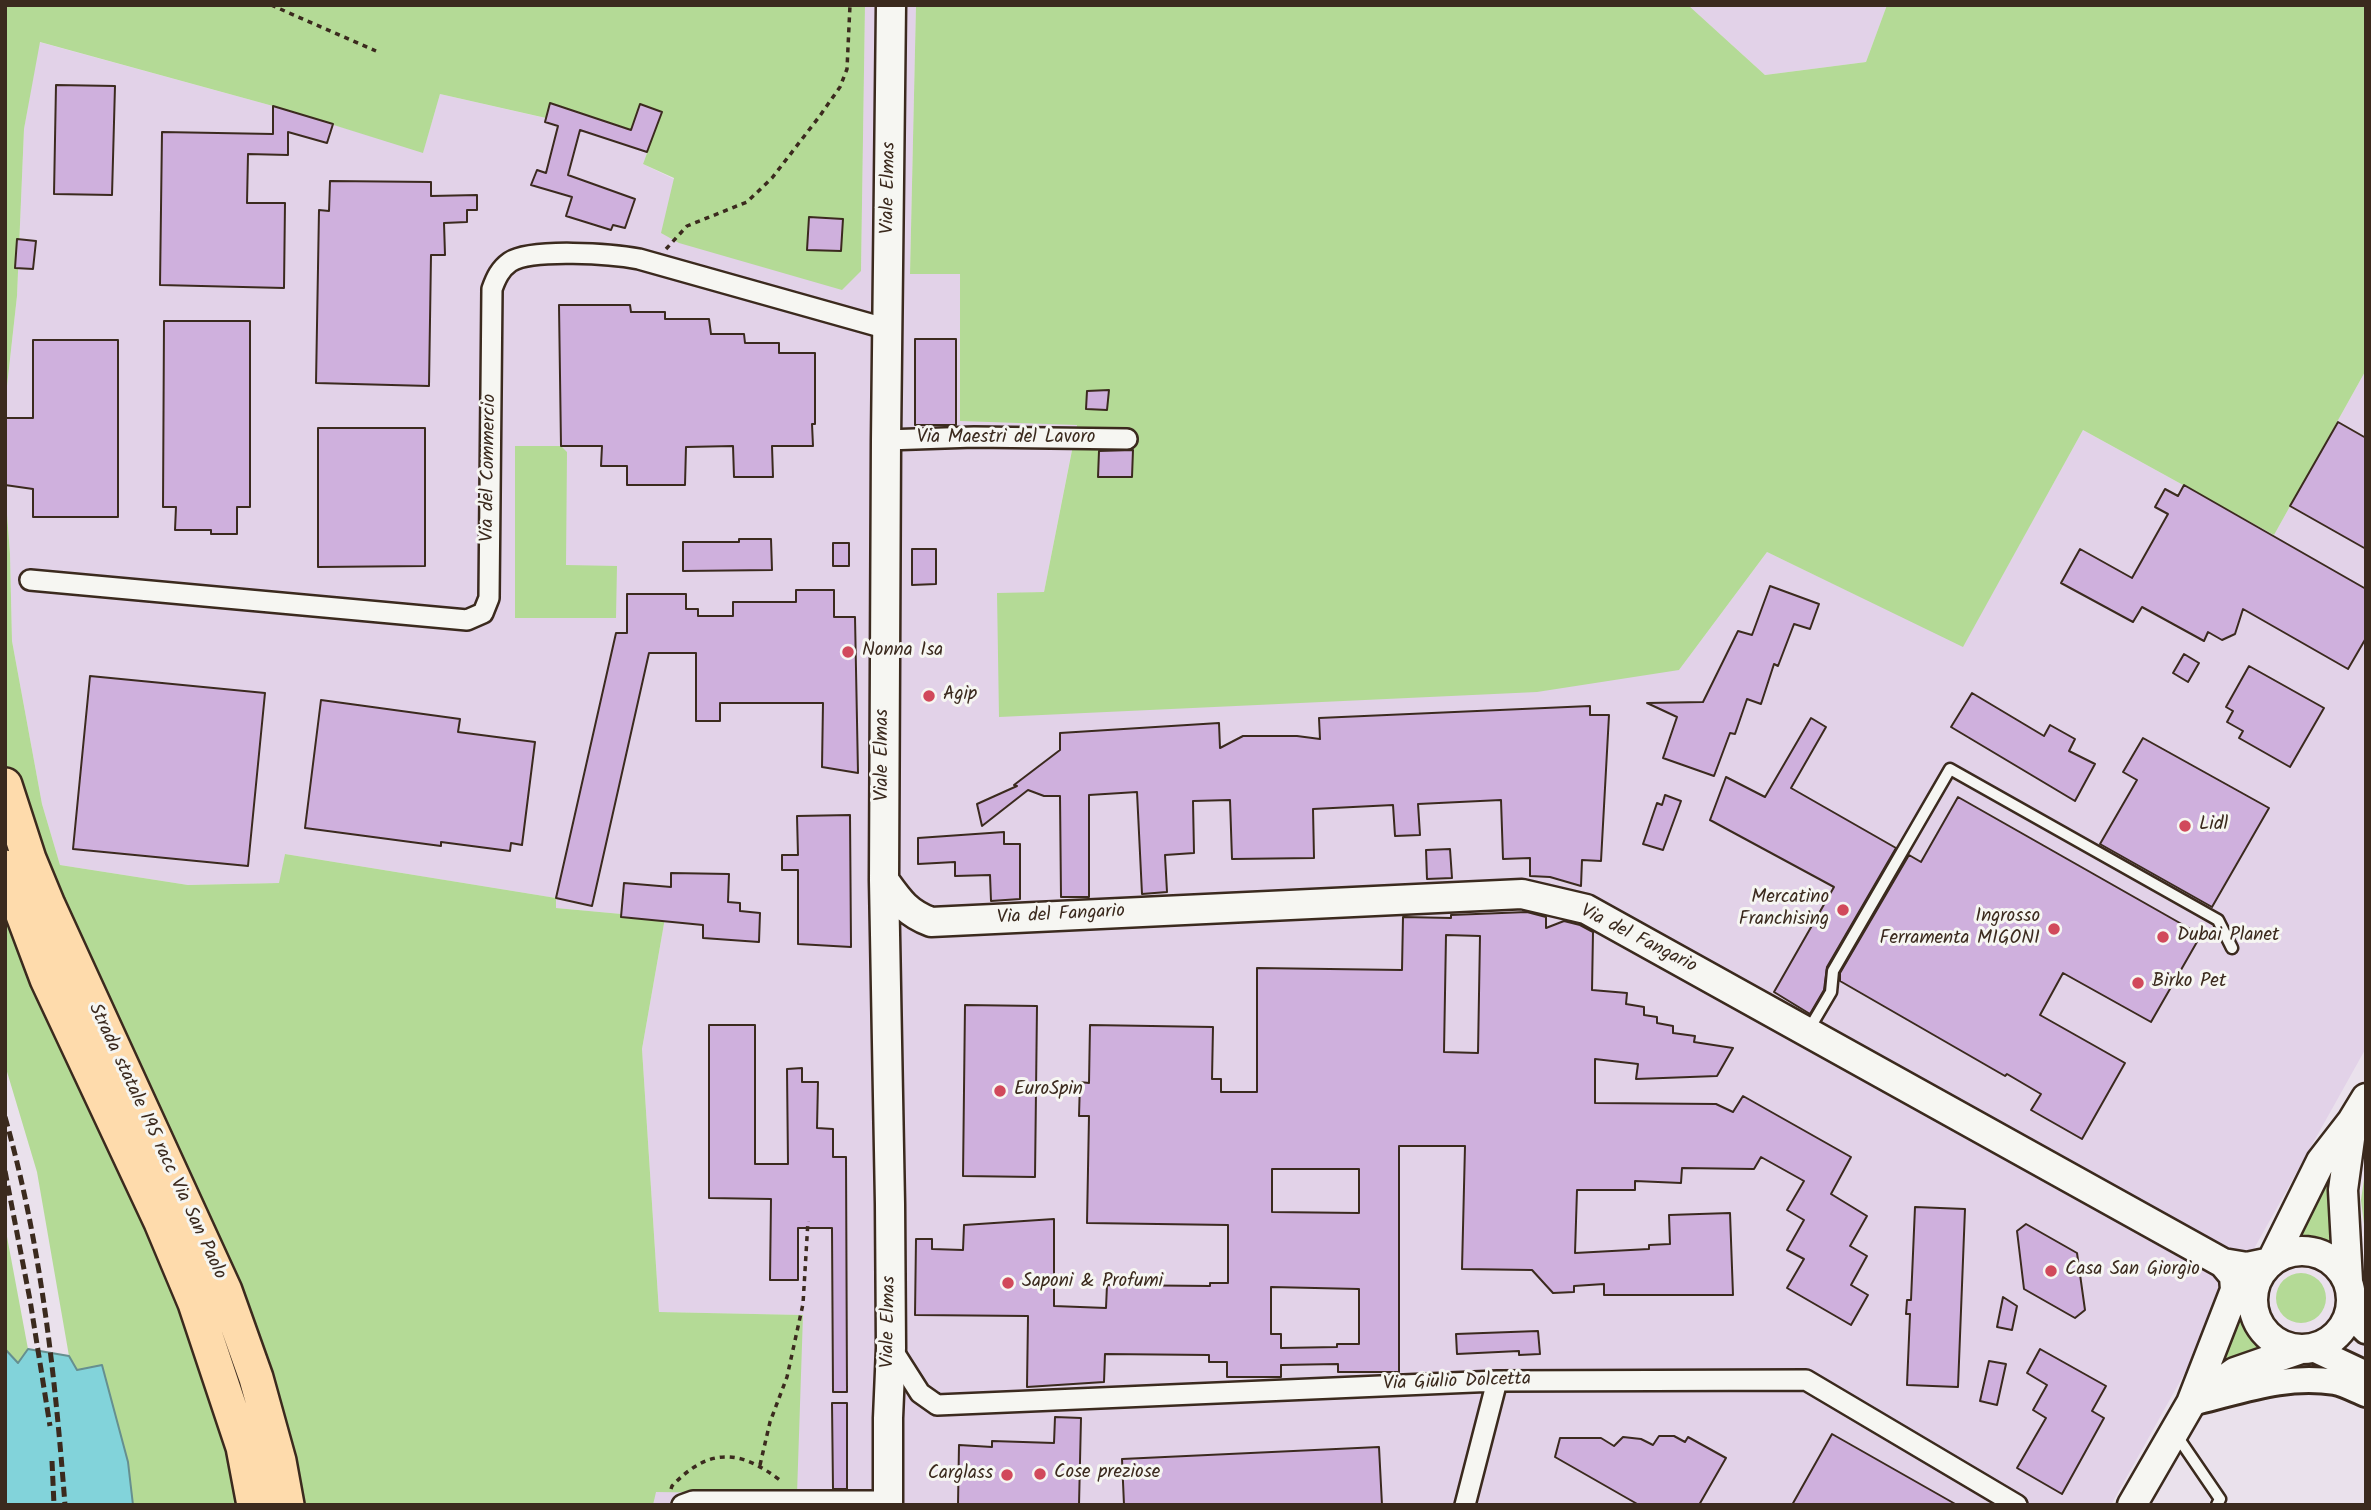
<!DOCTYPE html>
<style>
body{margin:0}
#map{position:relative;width:2371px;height:1510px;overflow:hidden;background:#eae1ec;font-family:Kalam,sans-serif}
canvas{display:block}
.frame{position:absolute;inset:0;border:7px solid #3b2a1e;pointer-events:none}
</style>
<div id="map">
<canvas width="2371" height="1510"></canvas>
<div class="frame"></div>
</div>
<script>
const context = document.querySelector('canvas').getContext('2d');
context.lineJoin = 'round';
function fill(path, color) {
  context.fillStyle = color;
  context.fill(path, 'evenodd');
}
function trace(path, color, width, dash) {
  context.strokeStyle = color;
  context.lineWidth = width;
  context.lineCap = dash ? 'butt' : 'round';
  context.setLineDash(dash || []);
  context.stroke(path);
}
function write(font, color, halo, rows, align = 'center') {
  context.font = font + ' Kalam,sans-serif';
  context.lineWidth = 6;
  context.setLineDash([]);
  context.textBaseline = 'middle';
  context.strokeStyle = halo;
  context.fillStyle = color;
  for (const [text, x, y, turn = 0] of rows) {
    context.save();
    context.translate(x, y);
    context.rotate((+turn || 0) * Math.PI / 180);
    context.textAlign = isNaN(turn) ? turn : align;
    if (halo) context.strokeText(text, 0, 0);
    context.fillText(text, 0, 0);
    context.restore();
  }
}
const built = new Path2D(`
 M865 5H916L910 274H960V420L1077 424 1044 592 997 594 1679 670 1767 552 1963 646 2083 430 2274 535 2366 370V1048L2111 1505H653L655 1492 802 1315 659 1312 642 1049 665 918 556 908V898L285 854 280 883 188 885 60 865 42 804 12 641 10 554 5 488V404L17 296 24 129 39 42 273 106 423 152 440 94 545 118 550 103 631 130 640 104 662 112 643 164 861 271Z
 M1688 5H1887L1866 62 1765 75Z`);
const green = new Path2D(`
 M5 5H865L861 271 842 290 679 243 661 233 674 178 643 164 662 112 640 105 631 130 551 104 546 118 440 94 423 153 273 106 40 42 24 129 17 296 5 404Z
 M916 5H1688L1765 75 1866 62 1887 5H2366V370L2274 535 2083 430 1963 647 1767 552 1679 670 1537 692 999 717 997 593 1044 592 1077 425 960 421V274H910Z
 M515 446H561L567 452 566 565 617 566 616 618H515Z
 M5 488 10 554 12 641 42 804 60 865 188 885 279 883 285 854 556 898V908L665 918 642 1049 659 1312 803 1315 797 1494 656 1492 653 1505H303L5 818Z
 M5 907 170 1266 248 1505H133L128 1462 102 1365 77 1371 69 1356 37 1172 5 1065Z
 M2366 1165V1240L2361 1200Z
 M2328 1170 2329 1178 2333 1250 2318 1244 2293 1240Z
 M5 1226 28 1349 18 1363 5 1349Z
 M2276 1298a25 25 0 1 1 50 0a25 25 0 1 1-50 0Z
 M2243 1303C2248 1321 2254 1337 2272 1345L2216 1367Z`);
const water = new Path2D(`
 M5 1349 18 1363 28 1349 69 1356 77 1370 102 1365 128 1462 133 1505H5Z`);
const building = new Path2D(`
 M56 85 115 86 112 195 54 194Z
 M550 103 631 130 640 104 662 112 647 152 580 130 568 175 635 199 625 228 613 225 611 230 566 216 572 197 531 185 537 170 546 173 558 126 545 122Z
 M273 106 333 124 327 143 288 132V155L248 154 247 203H285L284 288 160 285 162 132 273 134Z
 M330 181 431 182V196L477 195V210H467V222L444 223 445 255H431L429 386 316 383 319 210 329 211Z
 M809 217 843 219 841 251 807 250Z
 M17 239 36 241 33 269 15 268Z
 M559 305H630L631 312H665V319H709L711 334H744L745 343H779V353H815V424H812L813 446H772L773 477H734L733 446 686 447 685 485H627V466H601L602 446H561Z
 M164 321H250V507H237V534H211V530H175L176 507H163Z
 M915 339H956V425H915Z
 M33 340H118V517H33V489L5 485V418H33Z
 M1109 390 1107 410 1086 409 1087 391Z
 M2338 422 2366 438V549L2290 506Z
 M318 428H425V566L318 567Z
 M1133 450 1132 477H1098L1099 451Z
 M2184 485 2366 589V638L2348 669 2243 609 2235 634 2222 640 2208 632 2204 641 2142 607 2133 622 2061 583 2080 549 2132 578 2168 514 2155 507 2165 489 2178 496Z
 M739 539H771L772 570 683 571V542H739Z
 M833 543H849V566H833Z
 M912 549H936V584L912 585Z
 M1770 586 1819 604 1810 629 1794 624 1778 666 1774 664 1761 704 1747 699 1735 734 1730 733 1714 776 1663 758 1677 717 1647 703 1703 702 1738 631 1752 635Z
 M796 590H834V617H855L858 773 822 767 823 703H720V721H696V653H649L592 906 556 898 616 633H627V594H686V609H698V616H733V602H796Z
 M2184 654 2199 663 2188 682 2173 673Z
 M2249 666 2324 708 2290 767 2239 738 2243 731 2227 722 2233 711 2226 707Z
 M90 676 265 693 248 866 73 849Z
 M1972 693 2044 736 2050 725 2075 739 2069 751 2095 764 2075 801 1951 727Z
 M321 700 460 719 458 732 535 742 522 845 511 843 510 851 441 842V846L305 828Z
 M1590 706V715H1609L1601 861 1582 860 1581 886 1550 877 1530 876V858L1503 859 1501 800 1418 804 1420 835 1395 836 1393 805 1313 809 1314 858 1232 859 1230 800 1193 801 1194 853 1165 855 1167 892 1142 894 1137 792 1089 795V897H1061L1060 796H1044L1028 790 982 826 977 804 1017 786 1014 785 1060 750V733L1219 723 1220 748 1243 736H1297L1320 739 1319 718Z
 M1811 718 1826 727 1791 788 1896 848 1827 967 1824 990 1810 1014 1774 992 1834 887 1710 820 1726 777 1765 797Z
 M2143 738 2269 808 2212 907 2100 844 2137 780 2123 772Z
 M1665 795 1681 801 1663 850 1643 844 1657 803 1662 805Z
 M1958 797 2201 935 2151 1022 2063 973 2040 1015 2125 1063 2082 1139 2031 1110 2041 1094 2007 1074 2005 1076 1840 981V973L1909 855 1921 862Z
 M850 815 851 947 798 944V870H782V855H798L797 816Z
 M1004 832V844H1020V899L991 901 990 875 955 876V862L918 864V838Z
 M1450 849 1452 878 1427 879 1426 850Z
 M671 873 729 874 728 902 740 903V911L760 913 759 942 703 938V925L621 917 624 883 671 887Z
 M1527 912 1546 917V928L1564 921 1580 925 1593 932 1592 990 1627 993 1626 1004 1644 1007V1015L1657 1017V1023L1673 1026V1033L1695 1036 1694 1042 1733 1048 1717 1076 1636 1079 1638 1064 1595 1059V1103L1716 1104 1733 1112 1743 1096 1851 1157 1831 1194 1867 1216 1850 1246 1867 1256 1851 1285 1868 1295 1851 1325 1787 1288 1804 1259 1787 1250 1804 1220 1787 1210 1804 1181 1761 1157 1754 1169 1682 1168 1681 1183 1635 1181V1190H1577L1575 1253 1649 1249V1245L1670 1244 1669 1215 1730 1213 1733 1295H1604V1284L1574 1286V1292L1553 1293 1532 1270 1462 1269 1465 1146H1399V1372H1338V1364L1281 1365V1377H1227V1362H1209V1355L1105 1354 1104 1382 1027 1387 1028 1316 915 1315 916 1239H932V1249L963 1250 964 1225 1054 1219V1306L1106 1308 1107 1285 1210 1286V1283H1228V1225L1087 1223 1089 1116H1079L1080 1082 1089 1083 1090 1025 1213 1027 1212 1079H1221V1092H1257V968L1402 970 1403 917 1451 918V915ZM1446 935 1480 936 1478 1053 1444 1052ZM1272 1169H1359V1213L1272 1212ZM1271 1287 1359 1289V1344H1337V1347L1281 1348V1334H1271Z
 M965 1005 1037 1006 1035 1177 963 1176Z
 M709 1025H755V1164H788L787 1069 802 1068V1082H818L817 1128 833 1129V1157H846L847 1392H833L832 1228H798V1280H770L771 1199 709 1198Z
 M1915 1207 1965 1209 1958 1387 1907 1385 1910 1314H1906L1907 1300H1911Z
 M2026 1224 2077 1253 2085 1310 2075 1318 2024 1289 2017 1231Z
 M2003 1297 2017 1306 2012 1330 1997 1327Z
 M1538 1331 1540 1354 1519 1355V1351L1457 1354 1456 1334Z
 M2040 1349 2106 1386 2092 1411 2104 1418 2062 1494 2017 1468 2046 1418 2033 1410 2047 1385 2027 1373Z
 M1989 1361 2006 1364 1997 1405 1980 1401Z
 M832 1403H847V1489H833Z
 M1055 1417 1081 1418 1079 1505H958L959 1445 992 1447V1441L1054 1443Z
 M1832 1434 1957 1505H1792Z
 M1659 1436H1674L1685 1442 1688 1437 1726 1458 1699 1505H1639L1555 1457 1560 1438H1601L1614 1446 1623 1437 1641 1439 1653 1445Z
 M1379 1447 1382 1505H1124L1122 1459Z`);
const path = new Path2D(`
 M271 5 376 51
 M666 249 687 226 747 202 772 178 819 117 840 87 847 69 850 5
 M760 1465 770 1422 787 1377 803 1304 808 1221
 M671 1489 672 1486C709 1447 740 1449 781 1481`);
const service = new Path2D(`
 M1808 1031 1831 992 1833 971 1950 769 2218 920 2232 948
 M2177 1436 2220 1499 2217 1505`);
const minor = new Path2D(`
 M886 440 974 437 1127 439
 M30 580 467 620 483 613 489 598 492 289C496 278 500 269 510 262 532 248 613 254 639 259L888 329
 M892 1349 920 1393 937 1405 1497 1381 1806 1380 2017 1505
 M682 1505 693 1501H888
 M1465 1505 1497 1381`);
const tertiary = new Path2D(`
 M2349 1314 2366 1331
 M2311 1348 2366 1374
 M2199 1401C2244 1390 2288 1374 2335 1382 2345 1384 2356 1390 2366 1394`);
const secondary = new Path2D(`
 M884 880C899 901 907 913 931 922L1522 894 1586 909 2223 1263 2247 1267 2271 1262
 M2253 1300a49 49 0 1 1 98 0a49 49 0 1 1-98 0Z
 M2271 1262 2321 1161 2352 1121 2366 1098
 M2348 1281 2343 1190 2352 1124
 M2191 1403 2235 1290 2234 1276 2223 1263
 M888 1505V1418L891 1348 890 1204 884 880 886 440 891 5
 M2132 1505 2191 1403 2235 1372 2301 1349`);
const trunk = new Path2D(`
 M5 785 29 859 48 905 225 1291 256 1378 279 1461 287 1505
 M5 867 47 979 161 1222 195 1303 243 1447 254 1505`);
const rail = new Path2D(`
 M5 1117C41 1243 55 1375 65 1505
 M5 1171 30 1300 50 1426
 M52 1461 54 1505`);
const markers = [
 [848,652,7,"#d1495b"],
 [929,696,7,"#d1495b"],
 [2185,826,7,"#d1495b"],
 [1843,910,7,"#d1495b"],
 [2054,929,7,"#d1495b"],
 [2163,937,7,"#d1495b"],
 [2138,983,7,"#d1495b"],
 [1000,1091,7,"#d1495b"],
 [2051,1271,7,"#d1495b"],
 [1008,1283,7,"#d1495b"],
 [1040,1474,7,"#d1495b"],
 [1007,1475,7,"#d1495b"]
];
const streetNames = [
 ["Viale Elmas",890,188,-89],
 ["Via Maestri del Lavoro",1006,439],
 ["Via del Commercio",490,468,-89],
 ["Viale Elmas",884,755,-90],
 ["Via del Fangario",1061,916,-3],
 ["Via del Fangario",1638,940,27],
 ["Strada statale 195 racc Via San Paolo",156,1142,65],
 ["Viale Elmas",890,1322,-89],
 ["Via Giulio Dolcetta",1457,1383,-2]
];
const poiNames = [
 ["Nonna Isa",862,652],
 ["Agip",943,696],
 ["Lidl",2199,826],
 ["Mercatino",1829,899,"right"],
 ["Franchising",1829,921,"right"],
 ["Ingrosso",2040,918,"right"],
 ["Ferramenta MIGONI",2040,940,"right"],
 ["Dubai Planet",2177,937],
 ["Birko Pet",2152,983],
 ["EuroSpin",1014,1091],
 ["Casa San Giorgio",2065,1271],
 ["Saponi & Profumi",1022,1283],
 ["Cose preziose",1054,1474],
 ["Carglass",993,1475,"right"]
];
fill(built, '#e2d2e8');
fill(green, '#b4da96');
fill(water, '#82d3da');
trace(water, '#668f8f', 2);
fill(building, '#cfb0dd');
trace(building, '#3b2a1e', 2);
trace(service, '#3b2a1e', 15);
trace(minor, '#3b2a1e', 24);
trace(tertiary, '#3b2a1e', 30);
trace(secondary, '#3b2a1e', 33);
trace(trunk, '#3b2a1e', 38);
trace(path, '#3b2a1e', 3.5, [5, 5]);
trace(service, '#f6f6f2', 10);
trace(minor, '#f6f6f2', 19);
trace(tertiary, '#f6f6f2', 24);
trace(secondary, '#f6f6f2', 28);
trace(trunk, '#fedbac', 33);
trace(rail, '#3b2a1e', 5, [10, 5]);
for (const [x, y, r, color] of markers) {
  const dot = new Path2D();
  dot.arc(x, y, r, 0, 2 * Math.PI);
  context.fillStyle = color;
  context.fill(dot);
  trace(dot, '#f6f6f2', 2.5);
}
write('19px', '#3b2a1e', '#f6f6f2', streetNames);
write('19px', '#3b2a1e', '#f6f6f2', poiNames, 'left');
</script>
